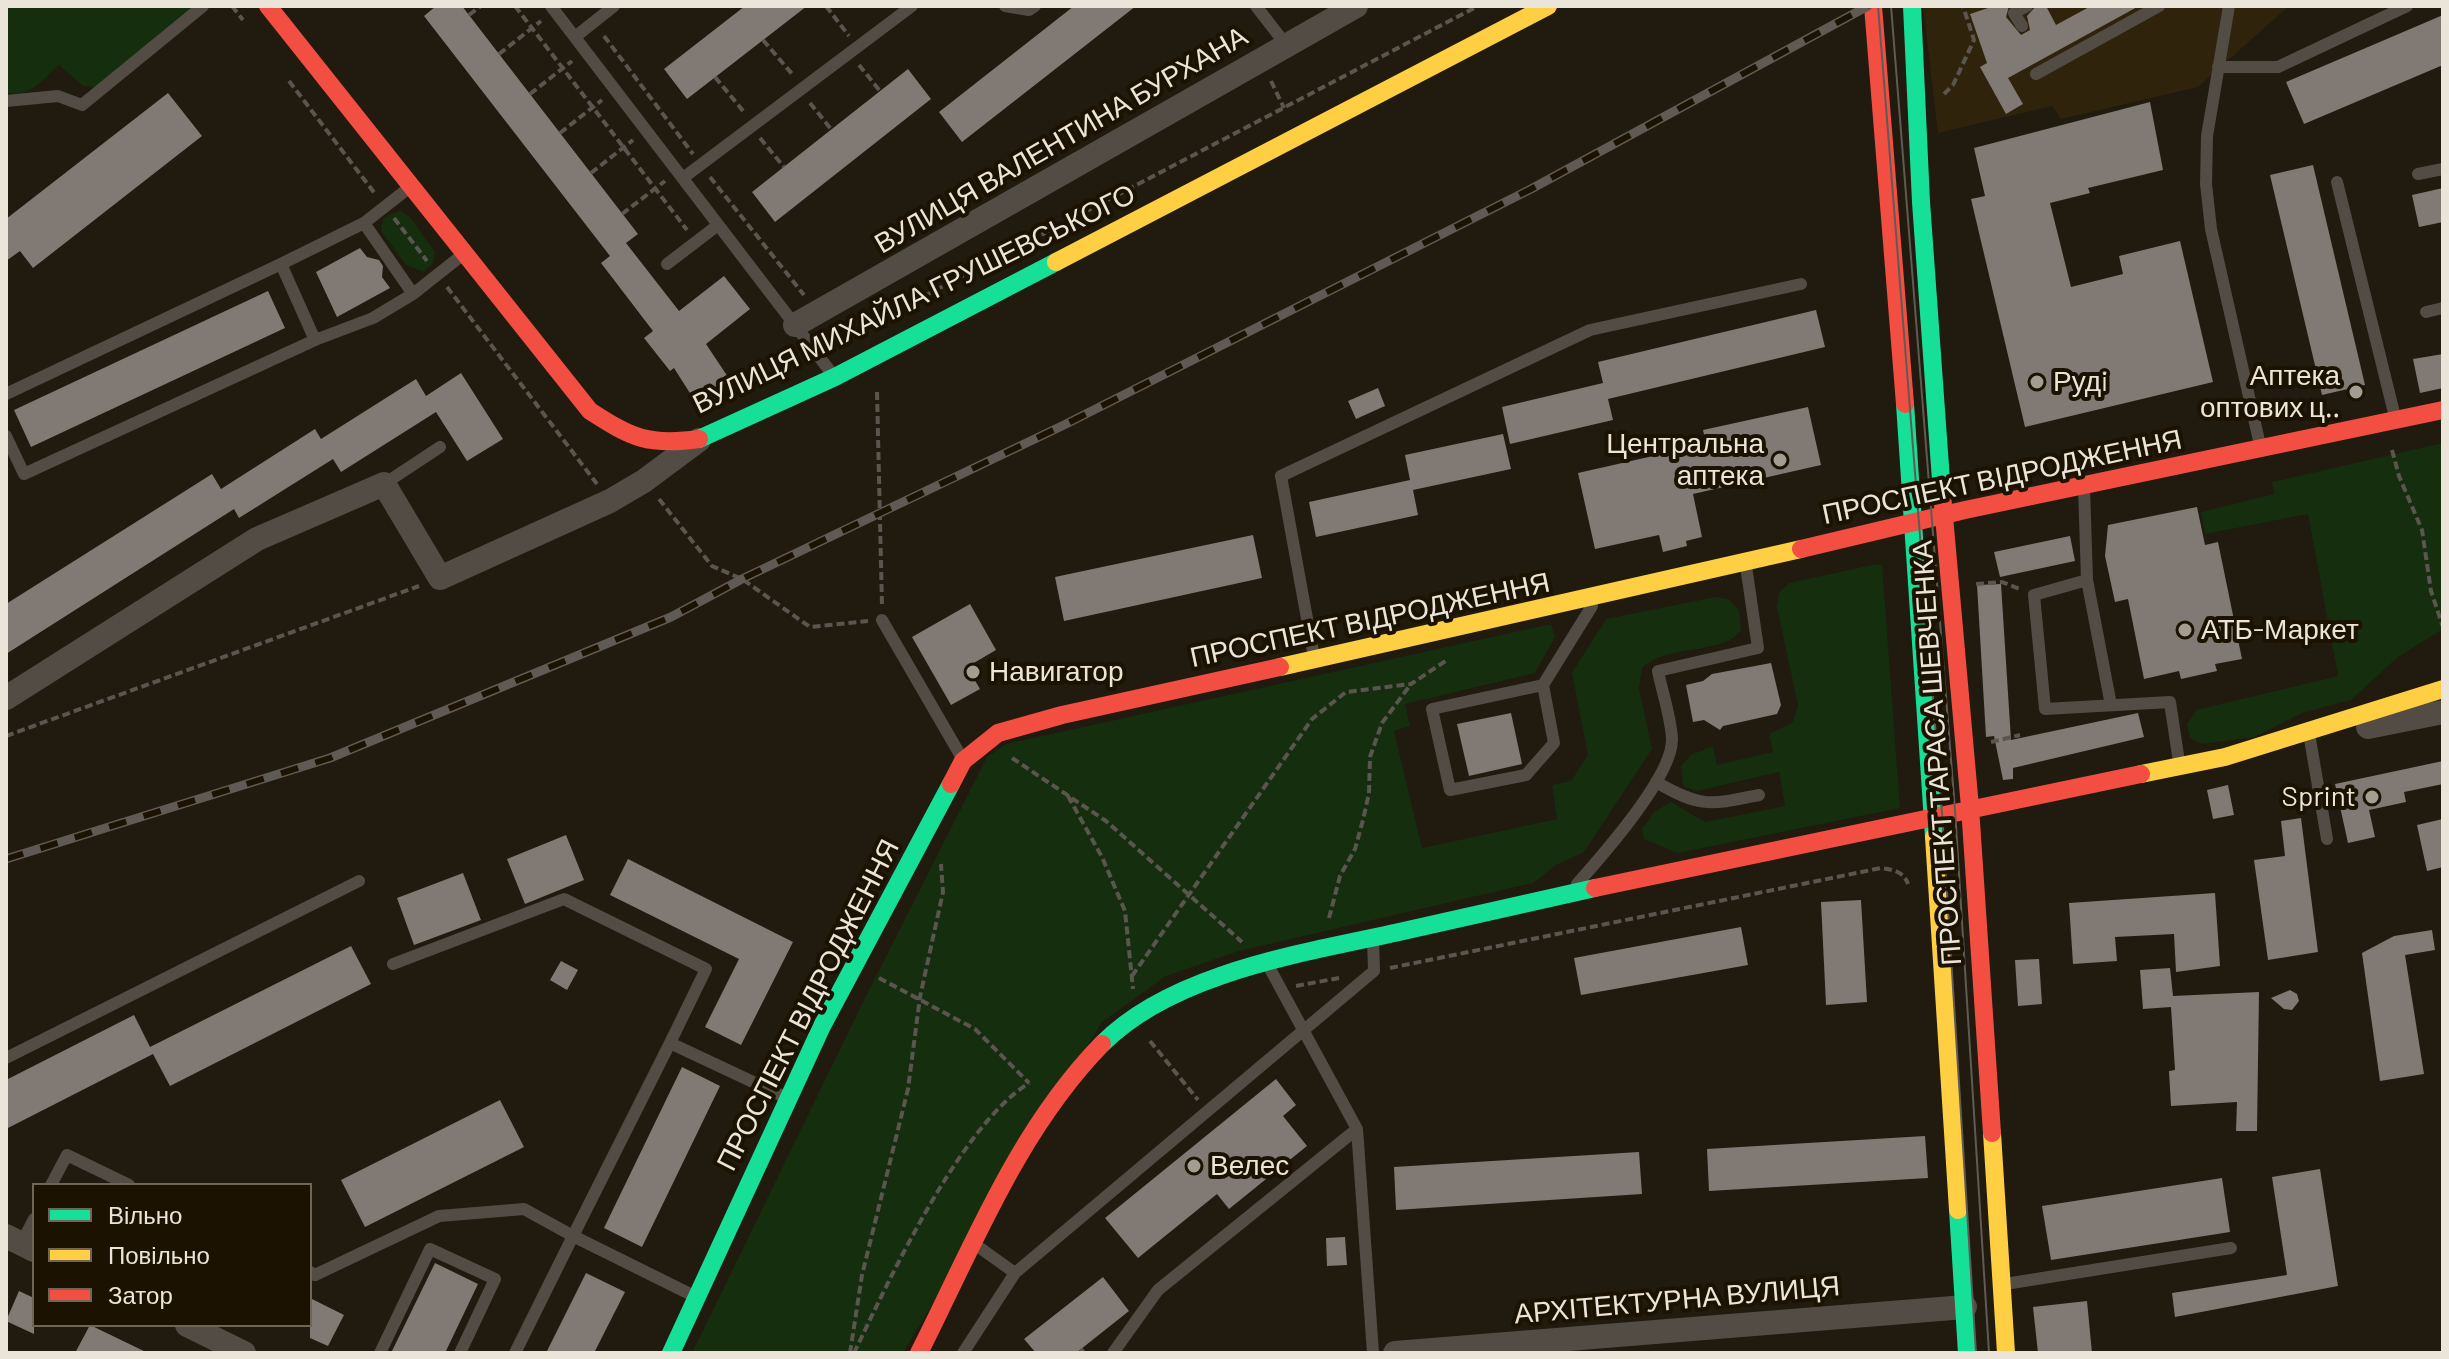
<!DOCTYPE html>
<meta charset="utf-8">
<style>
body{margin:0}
#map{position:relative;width:2449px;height:1359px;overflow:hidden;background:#201a0f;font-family:Barlow,sans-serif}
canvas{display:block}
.frame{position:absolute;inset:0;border:8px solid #ebe4d9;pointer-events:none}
.legend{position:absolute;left:32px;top:1183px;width:280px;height:144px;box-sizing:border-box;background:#1c1202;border:2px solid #6f6658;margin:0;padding:10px 14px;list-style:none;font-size:24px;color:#ebe4d9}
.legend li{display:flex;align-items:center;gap:16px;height:40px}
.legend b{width:40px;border:2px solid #6f6658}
</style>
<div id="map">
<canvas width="2449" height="1359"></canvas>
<div class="frame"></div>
<ul class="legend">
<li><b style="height:10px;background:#16e098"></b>Вільно</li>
<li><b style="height:10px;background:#ffcf43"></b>Повільно</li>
<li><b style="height:10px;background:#f24e42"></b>Затор</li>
</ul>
</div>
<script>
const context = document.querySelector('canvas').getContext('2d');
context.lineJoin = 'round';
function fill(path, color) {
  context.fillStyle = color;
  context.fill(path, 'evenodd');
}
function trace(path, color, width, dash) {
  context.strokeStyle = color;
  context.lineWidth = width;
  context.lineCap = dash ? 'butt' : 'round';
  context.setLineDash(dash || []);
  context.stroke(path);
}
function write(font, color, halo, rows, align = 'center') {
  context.font = font + ' Barlow,sans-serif';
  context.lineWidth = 8;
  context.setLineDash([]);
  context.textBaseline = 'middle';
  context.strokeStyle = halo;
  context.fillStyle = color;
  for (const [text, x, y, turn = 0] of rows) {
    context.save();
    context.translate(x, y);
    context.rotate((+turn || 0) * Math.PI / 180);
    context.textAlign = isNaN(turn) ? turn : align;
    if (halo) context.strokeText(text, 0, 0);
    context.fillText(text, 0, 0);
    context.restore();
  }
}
const built = new Path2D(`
 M1923 6H2289L2198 87 2061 119 2052 106 1938 133Z`);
const green = new Path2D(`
 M6 6H195L99 87 83 86 59 65C40 82 33 96 6 93Z
 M400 210 410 217 435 252 433 264 423 272 406 265 381 231 383 218Z
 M2443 443V629L2398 657 2351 700 2302 713 2254 737 2202 744 2190 738 2187 724 2196 710 2338 676 2308 514 2205 534 2201 512 2274 494 2272 482Z
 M1877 564 1882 565 1900 808 1678 853 1644 839 1642 829 1654 812 1671 802 1705 822 1785 806 1779 772 1697 791 1683 786 1681 766 1691 755 1713 746 1717 765 1773 752 1769 734 1793 722 1798 705 1777 607 1779 593 1789 583Z
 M1715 597 1728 599 1739 610 1741 629C1727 656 1667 643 1642 668L1639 688 1652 749 1584 852 1556 865 1533 883 1239 951 1166 976 1102 1022 903 1353H692L864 1000 987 757 1006 744 1551 624 1555 637 1535 673 1405 704 1410 726 1394 731 1422 848 1557 819 1552 785 1571 781 1588 755 1572 673 1606 619Z`);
const building = new Path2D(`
 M436 6H462L638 234 626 243 679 311 724 276 750 309 706 344 734 386 700 409 674 368 670 371 644 338 653 331 601 263 610 256 424 16Z
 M745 6H807L687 99 664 69Z
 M1074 6H1136L962 142 939 112Z
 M1994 6H2009L2006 17 2021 35 2030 30 2027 16 2036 6H2046L2056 25 2091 6H2139L2008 78 2023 104 2006 114 1980 67 1987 63 1970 14Z
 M2443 15V65L2304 124 2286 82Z
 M908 69 931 99 775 222 752 192Z
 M168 93 202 136 33 268 20 251 6 261V219Z
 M2150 102 2163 170 2088 188 2090 193 2050 203 2071 287 2123 274 2119 256 2180 241 2213 382 2025 427 1971 199 1985 196 1974 148Z
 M2313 165 2365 385 2322 395 2270 175Z
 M2443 188V222L2419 227 2412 195Z
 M360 248 367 257 379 260 383 266 382 277 390 288 337 317 316 272Z
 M268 291 285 328 31 447 14 410Z
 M1816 310 1825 347 1608 399 1613 420 1510 444 1502 407 1603 383 1598 362Z
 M2443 354V388L2420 393 2413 359Z
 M461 373 503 439 467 461 436 412 341 472 333 459 239 518 234 509 6 654V604L212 474 221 489 315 429 321 439 416 379 426 396Z
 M1378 388 1385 406 1356 419 1348 401Z
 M1808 407 1821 465 1693 494 1702 537 1686 541 1687 546 1663 552 1659 535 1595 549 1578 473 1706 444 1703 430Z
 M1503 434 1511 469 1413 490 1418 515 1316 537 1309 502 1410 480 1405 455Z
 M2197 507 2205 545 2218 542 2242 659 2215 664 2217 671 2181 679 2179 671 2144 679 2128 599 2115 602 2105 556 2108 525Z
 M1253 535 1262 578 1064 621 1055 577Z
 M2070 536 2075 561 2000 577 1994 552Z
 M2001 584 2011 740 2138 713 2144 737 2013 768V779L2003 780 1994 736 1986 737 1977 585Z
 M970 604 996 650 967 667 980 689 951 705 912 637Z
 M1771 663 1781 705 1777 714 1723 726 1720 730 1704 720 1693 722 1686 685 1703 681 1712 674Z
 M1511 713 1522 764 1469 776 1457 724Z
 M2443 761V784L2404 792 2406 802 2369 810 2375 837 2348 843 2335 784Z
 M2228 785 2234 815 2213 819 2207 790Z
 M2301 818 2318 952 2268 960 2254 860 2285 856 2281 821Z
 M2443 819V867L2427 871 2417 825Z
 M566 835 584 880 525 904 507 859Z
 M628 859 793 942 741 1045 705 1027 739 959 610 895Z
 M463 873 481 920 414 945 397 898Z
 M2215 893 2220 966 2176 972 2174 934 2115 937 2117 961 2073 964 2069 903Z
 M1861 900 1867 1002 1826 1005 1821 902Z
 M1741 927 1748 965 1581 995 1574 958Z
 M2432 930 2435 950 2405 955 2424 1074 2380 1081 2362 953 2394 936Z
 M351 946 371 984 170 1086 153 1054 6 1129V1080L134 1015 150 1047Z
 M2039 959 2042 1004 2018 1006 2015 960Z
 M561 961 578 970 567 990 550 980Z
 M2170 968 2173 996 2259 992 2257 1131H2236L2237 1102 2171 1106 2169 1071 2175 1070 2171 1007 2143 1009 2140 970Z
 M2290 990 2297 994 2299 1001 2292 1010 2284 1009 2271 998Z
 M682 1067 720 1086 642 1247 604 1228Z
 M1276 1079 1296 1105 1283 1116 1307 1146 1229 1209 1217 1194 1138 1258 1105 1218Z
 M500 1100 524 1147 365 1227 341 1180Z
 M1925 1136 1928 1178 1709 1191 1707 1149Z
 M1639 1152 1642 1194 1396 1210 1394 1167Z
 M2320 1169 2338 1286 2175 1317 2172 1293 2287 1275 2272 1177Z
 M2222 1178 2230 1232 2051 1260 2042 1206Z
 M1345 1237 1347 1265 1327 1266 1326 1238Z
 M435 1263 478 1284 445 1353H391Z
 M586 1273 625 1292 594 1353H546Z
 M1103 1277 1129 1311 1076 1353H1036L1024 1339Z
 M19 1291 34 1298V1334L6 1321Z
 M310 1298 344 1315 328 1346 310 1338Z
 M2087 1301 2092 1353H2038L2033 1307Z
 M90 1325 148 1353H75Z`);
const path = new Path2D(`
 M232 6 243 20
 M515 6 687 230
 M826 6 849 36
 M469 15 481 6
 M604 36 693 154
 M763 40 793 75
 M499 54 541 21
 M859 65 880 91
 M715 77 744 112
 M289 81 376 195
 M1271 81 1284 108
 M530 94 572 61
 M1944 94 1953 85 1974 40 1963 6
 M810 103 831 129
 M560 133 602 100
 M760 138 784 167
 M591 173 633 140
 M710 177 804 295
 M622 214 665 181
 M394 218 427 261
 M447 287 597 484
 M829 346 1478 6
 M877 392 882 606
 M2392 450 2399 476 2422 530 2431 591 2443 627
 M659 499 712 566 742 579 810 627 868 621
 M1976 584 2002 582 2022 590
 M6 736 419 586
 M1991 742 2020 735
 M1012 758 1106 821 1242 942
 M1068 796 1102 857 1125 911 1133 989
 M1329 918 1340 876 1355 849 1363 820 1369 793 1370 757 1382 723 1411 684
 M1390 968 1881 868C1894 870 1903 871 1908 884
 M1132 976 1312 719 1346 692 1411 684 1447 660
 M879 978 975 1029 1029 1083
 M1296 986 1339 978
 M1150 1041 1198 1100
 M1081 1349 1084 1353
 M850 1353 862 1275 908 1089 920 997 943 892 941 864
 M854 1353C890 1278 960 1126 1029 1083`);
const lane = new Path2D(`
 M551 6 833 375
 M1005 6 1029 10 1035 6
 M1256 6 1287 46
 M2229 6 2207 136 2206 184 2211 229 2260 445
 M2022 26 2014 13 2027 6
 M575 37 614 6
 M2218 67H2278L2407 6
 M2036 74 2159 6
 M6 101 58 96 82 105 203 6
 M2418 174 2443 169
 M683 178 912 6
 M2337 182 2395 417
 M410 187 364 223 413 294 461 256
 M364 223 281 264 315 340 373 318 413 294
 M667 264 718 225
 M2426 312 2443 308
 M6 394 281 264
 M6 436 24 474 315 340
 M384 484 440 447
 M2084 487 2087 580 2111 705
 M2087 580 2034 595 2045 709 2170 702 2179 762
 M882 620 962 758
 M1314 657 1281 476 1590 330 1801 284
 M1543 685 1432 709 1450 790 1526 775 1554 743 1543 685 1592 606
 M2310 739 2327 839
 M1656 782C1701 808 1710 805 1759 795
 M1577 884C1602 856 1673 776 1672 739 1671 717 1662 692 1658 671L1758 648 1746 566
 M393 964 564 899 706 969 670 1043
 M1269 967 1357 1129 1373 1353
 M6 1058 359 881
 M51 1185 67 1155 129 1185
 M21 1244 34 1219
 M976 1245 1015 1273
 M310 1272 315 1275 439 1216 524 1209 573 1236 670 1043 787 1098
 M2005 1284 2231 1248
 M380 1353 430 1249 495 1279 460 1353
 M515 1353 573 1236 696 1297
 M963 1353 1015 1273 1374 971 1373 939
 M1113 1353 1158 1290 1357 1129`);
const street = new Path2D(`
 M795 325 1356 6
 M6 698 257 539 384 484 440 578 610 501 644 481 699 440
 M2368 727 2443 712
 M6 1236 34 1250
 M187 1325 244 1353
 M1395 1353 1965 1307`);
const fast = new Path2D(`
 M1912 6 1921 202 1942 494
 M1905 404 1934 837
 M699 439 835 377 1056 262
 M1102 1044C1173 972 1305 953 1399 932 1465 917 1530 902 1595 888
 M1958 1210 1967 1353
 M671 1353 822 1026 951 784`);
const slow = new Path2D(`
 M1056 262 1548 6
 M1280 667 1801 549
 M2141 774 2225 757 2443 689
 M1934 837 1958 1210
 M1992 1133 2006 1353`);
const jam = new Path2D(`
 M268 6 590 411C632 438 648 446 699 439
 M1873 6 1905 404
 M1942 494 1970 807 1992 1133
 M1801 549 1965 510 2443 410
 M951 784 963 761 998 733 1062 715 1280 667
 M1595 888 2141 774
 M919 1353C973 1246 1018 1130 1102 1044`);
const tram = new Path2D(`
 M1878 6 1942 813 1976 1353
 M1891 6 1955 810 1989 1353`);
const rail = new Path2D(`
 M6 859 330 758 671 617 742 579 1066 424 1531 189 1868 6`);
const markers = [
 [2037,382,8,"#a49d92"],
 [2356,392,8,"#a49d92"],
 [1780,460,8,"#a49d92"],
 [2185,630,8,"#a49d92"],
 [973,672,8,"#a49d92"],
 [2372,797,8,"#a49d92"],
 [1194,1166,8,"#a49d92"]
];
const streetNames = [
 ["ВУЛИЦЯ ВАЛЕНТИНА БУРХАНА",1061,140,-30],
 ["ВУЛИЦЯ МИХАЙЛА ГРУШЕВСЬКОГО",914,299,-26],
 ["ПРОСПЕКТ ВІДРОДЖЕННЯ",2002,477,-12],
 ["ПРОСПЕКТ ВІДРОДЖЕННЯ",1370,620,-12],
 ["ПРОСПЕКТ ТАРАСА ШЕВЧЕНКА",1937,753,-94],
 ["ПРОСПЕКТ ВІДРОДЖЕННЯ",808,1005,-63],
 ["АРХІТЕКТУРНА ВУЛИЦЯ",1677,1300,-5]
];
const poiNames = [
 ["Аптека",2340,376,"right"],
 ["оптових ц‥",2340,408,"right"],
 ["Рудi",2053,382],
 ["Центральна",1764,444,"right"],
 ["аптека",1764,476,"right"],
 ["АТБ-Маркет",2201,630],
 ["Навигатор",989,672],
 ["Sprint",2356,797,"right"],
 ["Велес",1210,1166]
];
fill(built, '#30230c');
fill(green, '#152e0d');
fill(building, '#817974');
trace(path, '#5a554e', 4, [8, 4]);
trace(lane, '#524c45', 12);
trace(street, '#524c45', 24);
trace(fast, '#16e098', 18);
trace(slow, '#ffcf43', 18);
trace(jam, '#f24e42', 18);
trace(tram, '#5f5b54', 2);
trace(rail, '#5f5b54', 9);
trace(rail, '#1c1202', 6, [18]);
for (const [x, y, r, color] of markers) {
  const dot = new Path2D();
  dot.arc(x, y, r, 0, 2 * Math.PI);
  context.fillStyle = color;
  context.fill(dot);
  trace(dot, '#1c1202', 3);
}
write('28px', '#ebe4d9', '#1c1202', streetNames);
write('28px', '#ebe4d9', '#1c1202', poiNames, 'left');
</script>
